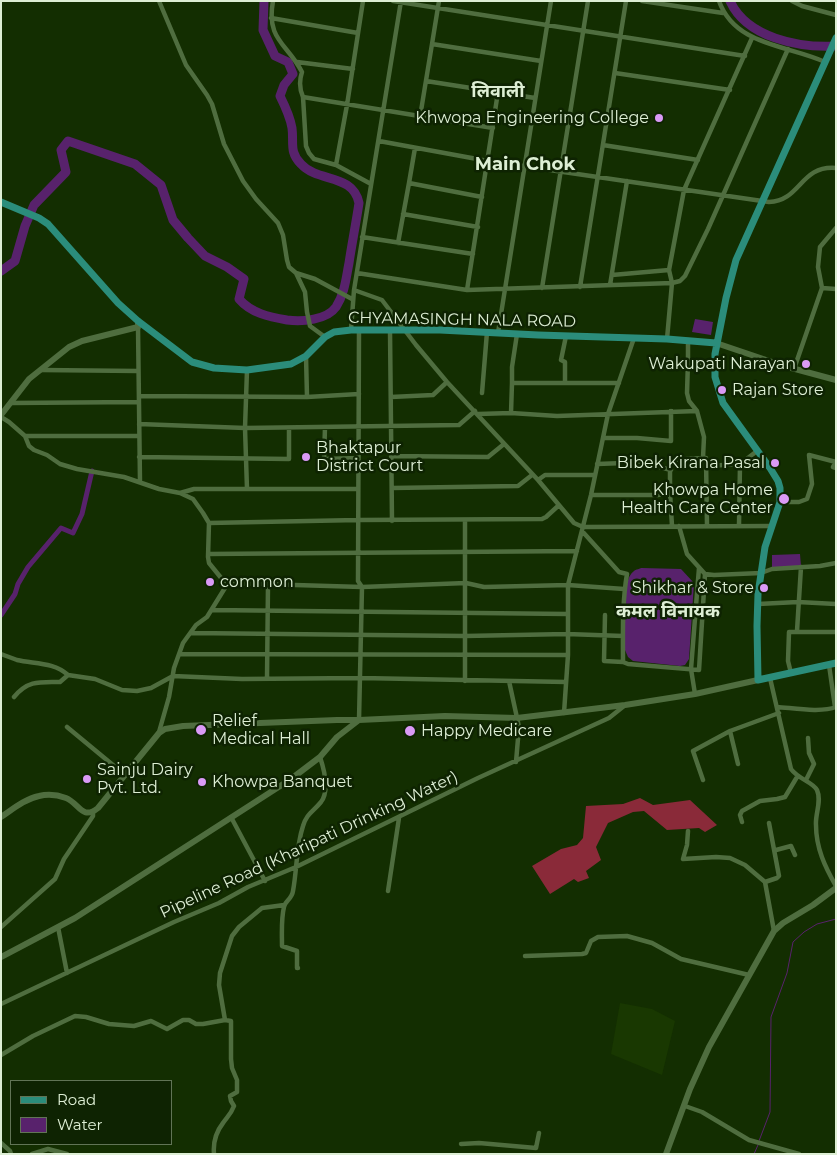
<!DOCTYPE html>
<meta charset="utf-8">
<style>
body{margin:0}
#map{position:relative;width:837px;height:1155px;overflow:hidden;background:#132e01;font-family:Montserrat,sans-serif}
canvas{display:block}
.frame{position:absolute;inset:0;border:2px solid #ddeed4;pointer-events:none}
.legend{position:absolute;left:10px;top:1080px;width:162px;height:65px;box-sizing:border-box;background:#0e2302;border:1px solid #617456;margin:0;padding:6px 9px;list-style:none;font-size:15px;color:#ddeed4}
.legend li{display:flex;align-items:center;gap:10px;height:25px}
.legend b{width:25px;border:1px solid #617456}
</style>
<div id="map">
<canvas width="837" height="1155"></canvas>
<div class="frame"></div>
<ul class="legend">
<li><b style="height:6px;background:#2b8d7b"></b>Road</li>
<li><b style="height:14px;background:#58226c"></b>Water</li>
</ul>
</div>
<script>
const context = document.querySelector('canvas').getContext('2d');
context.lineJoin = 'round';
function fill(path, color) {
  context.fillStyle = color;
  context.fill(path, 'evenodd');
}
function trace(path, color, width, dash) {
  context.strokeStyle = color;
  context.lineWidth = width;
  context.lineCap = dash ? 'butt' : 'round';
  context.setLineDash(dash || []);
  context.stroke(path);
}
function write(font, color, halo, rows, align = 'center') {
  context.font = font + ' Montserrat,"Noto Sans Devanagari",sans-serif';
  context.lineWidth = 5;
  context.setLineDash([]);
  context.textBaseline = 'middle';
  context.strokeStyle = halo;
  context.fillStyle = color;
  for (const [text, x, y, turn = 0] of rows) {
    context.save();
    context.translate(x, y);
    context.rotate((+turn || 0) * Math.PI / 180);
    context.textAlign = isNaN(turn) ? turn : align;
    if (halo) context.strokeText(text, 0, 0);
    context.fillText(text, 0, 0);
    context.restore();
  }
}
const built = new Path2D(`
 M620 1003 652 1009 675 1021 662 1075 611 1054Z`);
const forest = new Path2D(`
 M640 798 653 805 690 800 717 825 705 832 699 828 667 830 644 811 633 812 608 823 596 847 601 860 586 871 589 878 578 882 574 879 550 894 532 866 561 849 577 845 583 838 586 806 623 804Z`);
const water = new Path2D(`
 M695 319 713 322 711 335 692 332Z
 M800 554 801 566 772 568V555Z
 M642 568 681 569 694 583 689 659 685 665 680 666 633 661 628 657 625 650C625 634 620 580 634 571 635 570 641 568 642 568Z`);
const stream = new Path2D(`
 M759 1141 770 1112 771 1017 787 973 793 942 804 932 817 924 836 919
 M754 1154 758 1145`);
const canal = new Path2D(`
 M1 615 15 594 18 584 28 567 61 528 73 533 82 514 92 471`);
const river = new Path2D(`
 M730 1C747 38 799 48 836 46
 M1 271 15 261 25 226 34 205 66 172 61 150 68 141 135 164 161 185 173 220 188 238 205 256 227 267 244 279 239 299C251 313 269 317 287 320 302 322 327 320 336 307 345 293 346 278 349 263 352 243 356 223 359 203 353 173 318 183 301 164 289 152 294 143 292 128 290 116 285 106 280 96L284 85 293 74 288 62 275 56 263 30 264 1`);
const minor = new Path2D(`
 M159 1 186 65 207 95 212 104 224 144 243 181 256 199 278 223 283 235 287 260 289 267 296 273 305 292 307 312 310 326 325 337
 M273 1C266 40 287 43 302 72 299 81 299 88 303 97L306 146 309 153 314 159 336 165 371 184
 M393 1 745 56
 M401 1 354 290 382 300 416 345 447 382 538 480 574 523 583 527 772 526
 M642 1 723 13
 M719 1C735 46 788 45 825 62
 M792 1 802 6 836 15
 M271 18 358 33
 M432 44 439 1
 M297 62 353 69
 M615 73 730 90
 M426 81 535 98
 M303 97 493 128
 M420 117 432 44 541 61
 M379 141 488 161 769 202C801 201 800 165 836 168
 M603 145 698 160
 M336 165 347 105 363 1
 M409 183 415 148
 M403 214 478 227
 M362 237 473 254
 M398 243 409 183 482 197
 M296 273 315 279 352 299
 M357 273 467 290 672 283 680 281 685 276 708 229 788 49
 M612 275 669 270 684 190 752 38
 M610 285 627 181
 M580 287 626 1
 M542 288 588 1
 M822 288 836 289
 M467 290 498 92
 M138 327 140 482
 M351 330 354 290
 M359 330 358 581 362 587 359 720
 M390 330 392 521
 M498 333 551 1
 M667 339 672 283 669 270
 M688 340V361L714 365
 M306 356 307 397
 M688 361 687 393 689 401 697 411 704 437 703 458H706L707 526
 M794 369 822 288 818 267 820 247 836 228
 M41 370 138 371
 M247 370 245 428 247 489
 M512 383V367L517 334
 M565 383V362L561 360 566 336
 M482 393 487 332
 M139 396 307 397 359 394
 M391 397 433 395 447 382
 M11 403 139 402
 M511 413 512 383H619
 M478 414 511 413 557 416 697 411
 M1 417 9 422 25 436 29 446 34 450 47 455 60 464 77 469 124 477 159 489 180 493 193 499 203 513 209 523 208 557 209 563 222 579 228 583 362 587 466 583 484 587 568 585 624 589
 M139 424 245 428 459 425 475 411
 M325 427 324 459 358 458
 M25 436H139
 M604 438H637L671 441V411
 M391 456 488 457 504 444
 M139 457 289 459V428
 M597 464 624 463 633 460 671 470
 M707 466 740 464 757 451
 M538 480 545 475H595
 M392 488 518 486 532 475
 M180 493 194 489H358
 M591 495H658L670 493
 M780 502H799L807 499 812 484 809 455 836 462 833 467 836 468
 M465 520V681
 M209 523 358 520 542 519 546 517 558 506
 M739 525 740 464
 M672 526 670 493V460L703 458
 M679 526 687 554 705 574 714 575 761 573 772 569 820 566 836 563
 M582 531 619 572 627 574C622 603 623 633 623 662L628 664 699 670 705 574
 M208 554 577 551
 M758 604 798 602 836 604
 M212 610 567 614
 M605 615 604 661 623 662
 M797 631 801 567
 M191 633 465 636 567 634 623 636
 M1 654C6 656 12 658 17 660 35 664 54 662 68 675
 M179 654 568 655
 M829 665 835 707
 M791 673 788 661 789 632H836
 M267 678 268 585
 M770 678 791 769C798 779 813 782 817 790 822 801 815 814 816 825 816 848 825 867 836 886
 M509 681 519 727 516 762
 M695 694 691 669 699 568
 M14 697C28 680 40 682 60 682L68 675 95 679 122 690 137 691 151 688 173 676 242 679 361 678 566 682
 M777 707C793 708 821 713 836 707
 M564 713 568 655V585L591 495 608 414 634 338
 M67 727 125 775
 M730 731 738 764
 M159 732 169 697 174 668 183 643 196 625 207 617 228 583
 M703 780 693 751 730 731 779 713
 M806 780 814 764 809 753 808 738
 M231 817 265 881
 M742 822 740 815 742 811 760 801 777 799 785 797 797 777
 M688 831 687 845 683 859 716 857 730 858 745 865 765 882 774 931
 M776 850 791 846 795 855
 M765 882 777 878 779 876 769 823
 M388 891 399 818
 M1 927 55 879 64 859 93 816V812
 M58 927 67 973
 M525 956 582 954 586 953 591 941 598 937 627 936 652 943 681 959 749 975
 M298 968H297V951L282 946C282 933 281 919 284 907 285 901 292 899 293 891 297 870 296 847 303 826 307 813 313 812 321 802 330 790 324 769 320 757
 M1 1004 174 922 219 903 248 887 296 867 478 778 609 718 624 706
 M1 1055 33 1036 75 1016 86 1017 109 1024 134 1026 151 1021 167 1029 183 1020H189L196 1024H203L225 1020
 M685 1106 702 1112 749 1140 799 1154
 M1 1143 10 1151 11 1154
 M461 1144 479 1143 536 1148 539 1133
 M32 1154 48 1149 67 1154
 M214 1154C213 1143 216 1132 223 1123 227 1117 231 1114 234 1106L231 1101 230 1096 237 1092V1080L232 1068 231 1059V1021L225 1020 219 985 220 973 232 936 239 927 262 908 284 905`);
const secondary = new Path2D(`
 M716 343 784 366 836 380
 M1 415 29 379 69 347 82 341 138 327V321
 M1 817C13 809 25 799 39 796 47 794 58 795 66 798 79 803 82 821 98 808L159 733 165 729 183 726 337 720H358
 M1 957 75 918 291 779 320 757 337 737 359 720 445 716 517 718 625 705 695 694 758 680
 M666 1154 690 1089 709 1047 774 931 783 923 813 905 836 888`);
const primary = new Path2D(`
 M836 38 736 260 726 298 715 354V377L723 403 770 468 778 481 780 488V502L765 547 758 594 757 626 758 680 836 663
 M1 202 39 218 48 224 118 303 138 321 192 362 214 368 247 370 291 364 306 356 325 337 334 332 351 330H440L538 335 667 339 716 343`);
const markers = [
 [659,118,5,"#da9af6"],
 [806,364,5,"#da9af6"],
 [722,390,5,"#da9af6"],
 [306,457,5,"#da9af6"],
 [775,463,5,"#da9af6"],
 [784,499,6,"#da9af6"],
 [210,582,5,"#da9af6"],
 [764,588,5,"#da9af6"],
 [201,730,6,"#da9af6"],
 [410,731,6,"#da9af6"],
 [87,779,5,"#da9af6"],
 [202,782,5,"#da9af6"]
];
const poiNames = [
 ["Khwopa Engineering College",649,118,"right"],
 ["Wakupati Narayan",796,364,"right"],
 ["Rajan Store",732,390],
 ["Bhaktapur",316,448],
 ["District Court",316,466],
 ["Bibek Kirana Pasal",765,463,"right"],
 ["Khowpa Home",773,490,"right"],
 ["Health Care Center",773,508,"right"],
 ["common",220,582],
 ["Shikhar & Store",754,588,"right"],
 ["Relief",212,721],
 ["Medical Hall",212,739],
 ["Happy Medicare",421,731],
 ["Sainju Dairy",97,770],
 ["Pvt. Ltd.",97,788],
 ["Khowpa Banquet",212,782]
];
const streetNames = [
 ["CHYAMASINGH NALA ROAD",462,320,1],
 ["Pipeline Road (Kharipati Drinking Water)",309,845,-25]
];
const neighbourhoodNames = [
 ["लिवाली",498,92],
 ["Main Chok",525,165],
 ["कमल विनायक",668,612]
];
fill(built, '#193801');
fill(forest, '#8a2a39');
fill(water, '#58226c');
trace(stream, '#58226c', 1);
trace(canal, '#58226c', 5);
trace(river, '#58226c', 9);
trace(minor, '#4f6d3f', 4.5);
trace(secondary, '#4f6d3f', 6);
trace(primary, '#2b8d7b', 7);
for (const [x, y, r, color] of markers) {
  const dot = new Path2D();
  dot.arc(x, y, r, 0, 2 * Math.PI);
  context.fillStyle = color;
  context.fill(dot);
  trace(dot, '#0e2302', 2);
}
write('16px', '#ddeed4', '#0e2302', poiNames, 'left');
write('16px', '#ddeed4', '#0e2302', streetNames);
write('bold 18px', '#ddeed4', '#0e2302', neighbourhoodNames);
</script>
